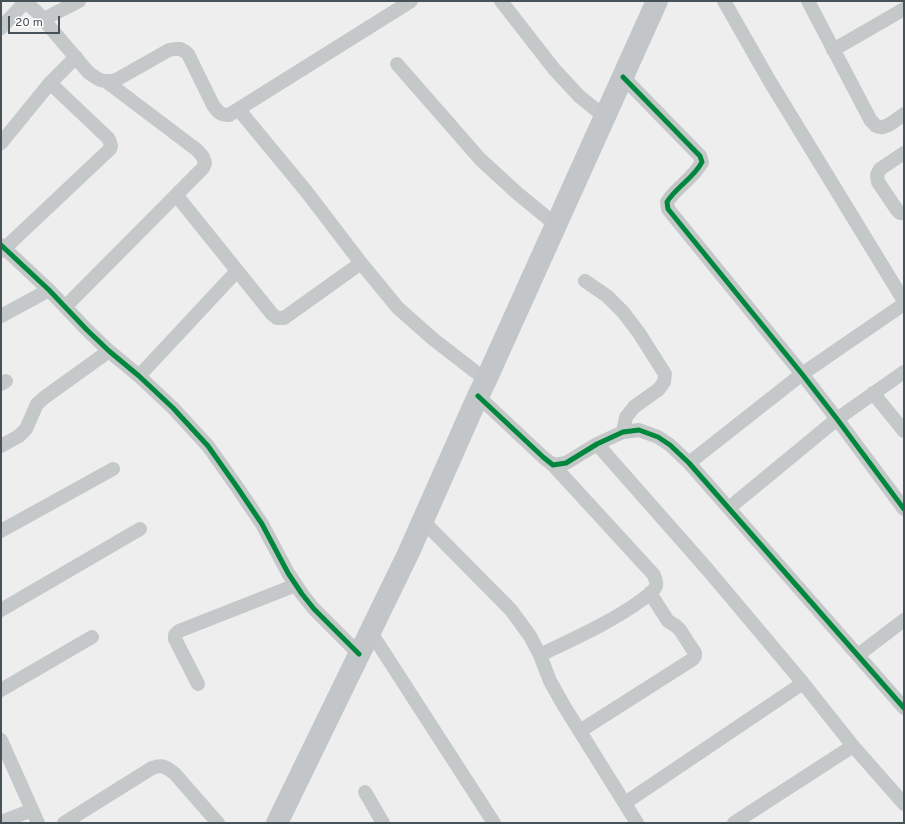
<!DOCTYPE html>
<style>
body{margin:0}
#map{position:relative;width:905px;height:824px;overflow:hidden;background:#eee;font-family:Overpass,sans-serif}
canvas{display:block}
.frame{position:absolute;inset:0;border:2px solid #475258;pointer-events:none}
.scale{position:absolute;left:8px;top:16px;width:52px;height:18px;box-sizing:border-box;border:2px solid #475258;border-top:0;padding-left:5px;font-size:12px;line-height:14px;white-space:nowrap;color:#475258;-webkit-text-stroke:3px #fff;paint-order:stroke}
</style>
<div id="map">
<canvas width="905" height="824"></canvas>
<div class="frame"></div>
<div class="scale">20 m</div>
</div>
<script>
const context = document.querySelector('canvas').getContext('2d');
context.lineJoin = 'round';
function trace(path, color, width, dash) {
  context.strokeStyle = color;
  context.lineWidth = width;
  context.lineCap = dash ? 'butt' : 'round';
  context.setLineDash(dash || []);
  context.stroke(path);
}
const minor = new Path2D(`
 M24 1 37 12 88 72C99 80 102 83 116 80L169 50C179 48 181 48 188 54L213 105C218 112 220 115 229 115L411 1
 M501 1 554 69 579 96 605 117
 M724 1 769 80 904 301
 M808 1 871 121C873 122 874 124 876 126 885 131 897 119 904 114
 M44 19 79 1
 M1 28 25 2
 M833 50 904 9
 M397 64 480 159 517 193 556 225
 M623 77 700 156 702 162C694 178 676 187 667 202L668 209 802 374 837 419 904 509
 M239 110 306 191 361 263 398 308 433 339 486 380
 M1 143 50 83 76 57
 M904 153 880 169 877 175 878 182 897 210 900 213H904
 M177 196 272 314 277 318H284L361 263
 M1 245 49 290 87 330 109 351 139 376 173 408 208 446 237 487 262 524 288 573 302 594 314 609 359 654
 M1 251 5 248 110 149 111 146 110 142 108 138 50 83
 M585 281 607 296 623 312 639 333 665 374 664 382 659 389 634 407 626 417 623 432
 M65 307 203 168 205 163 203 157 197 150 107 82
 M1 316 49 290
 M139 376 237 271
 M1 384 6 381
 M873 393 904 431
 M478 396 543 457 553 465 566 463 597 444 623 432 639 430 658 437 670 445 689 463 904 708
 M597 444 708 570 803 683 853 746 904 804
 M1 446 19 436 26 429 37 404 45 397 109 351
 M689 463 802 374 904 304
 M729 508 837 419 904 372
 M423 521 511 610 530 636 540 655 550 681 564 706 637 823
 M1 531 113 469
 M1 610 140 529
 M370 631 494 823
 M540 655C575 638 612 622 643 599 647 596 654 591 656 586 657 582 655 579 654 575L553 465
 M858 655 904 620
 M198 684 175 639V635L179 631 296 585
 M1 690 92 637
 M580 731 693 659 695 656V653L680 630 676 626 668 621 650 593
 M1 740 38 823
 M365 792 383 823
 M625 803 803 683
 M1 822 32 810
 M64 823 152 768C163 764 166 767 175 774L218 823
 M734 823 853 746`);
const primary = new Path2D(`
 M277 823 408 554 478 396 486 380 657 1`);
const cycleway = new Path2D(`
 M623 77 700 156 702 162C694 178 676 187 667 202L668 209 802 374 837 419 904 509
 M1 245 49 290 87 330 109 351 139 376 173 408 208 446 237 487 262 524 288 573 302 594 314 609 359 654
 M478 396 543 457 553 465 566 463 597 444 623 432 639 430 658 437 670 445 689 463 904 708`);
trace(minor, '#c5c8c9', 14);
trace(primary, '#c3c6c9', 22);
trace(cycleway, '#00873e', 5);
</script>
